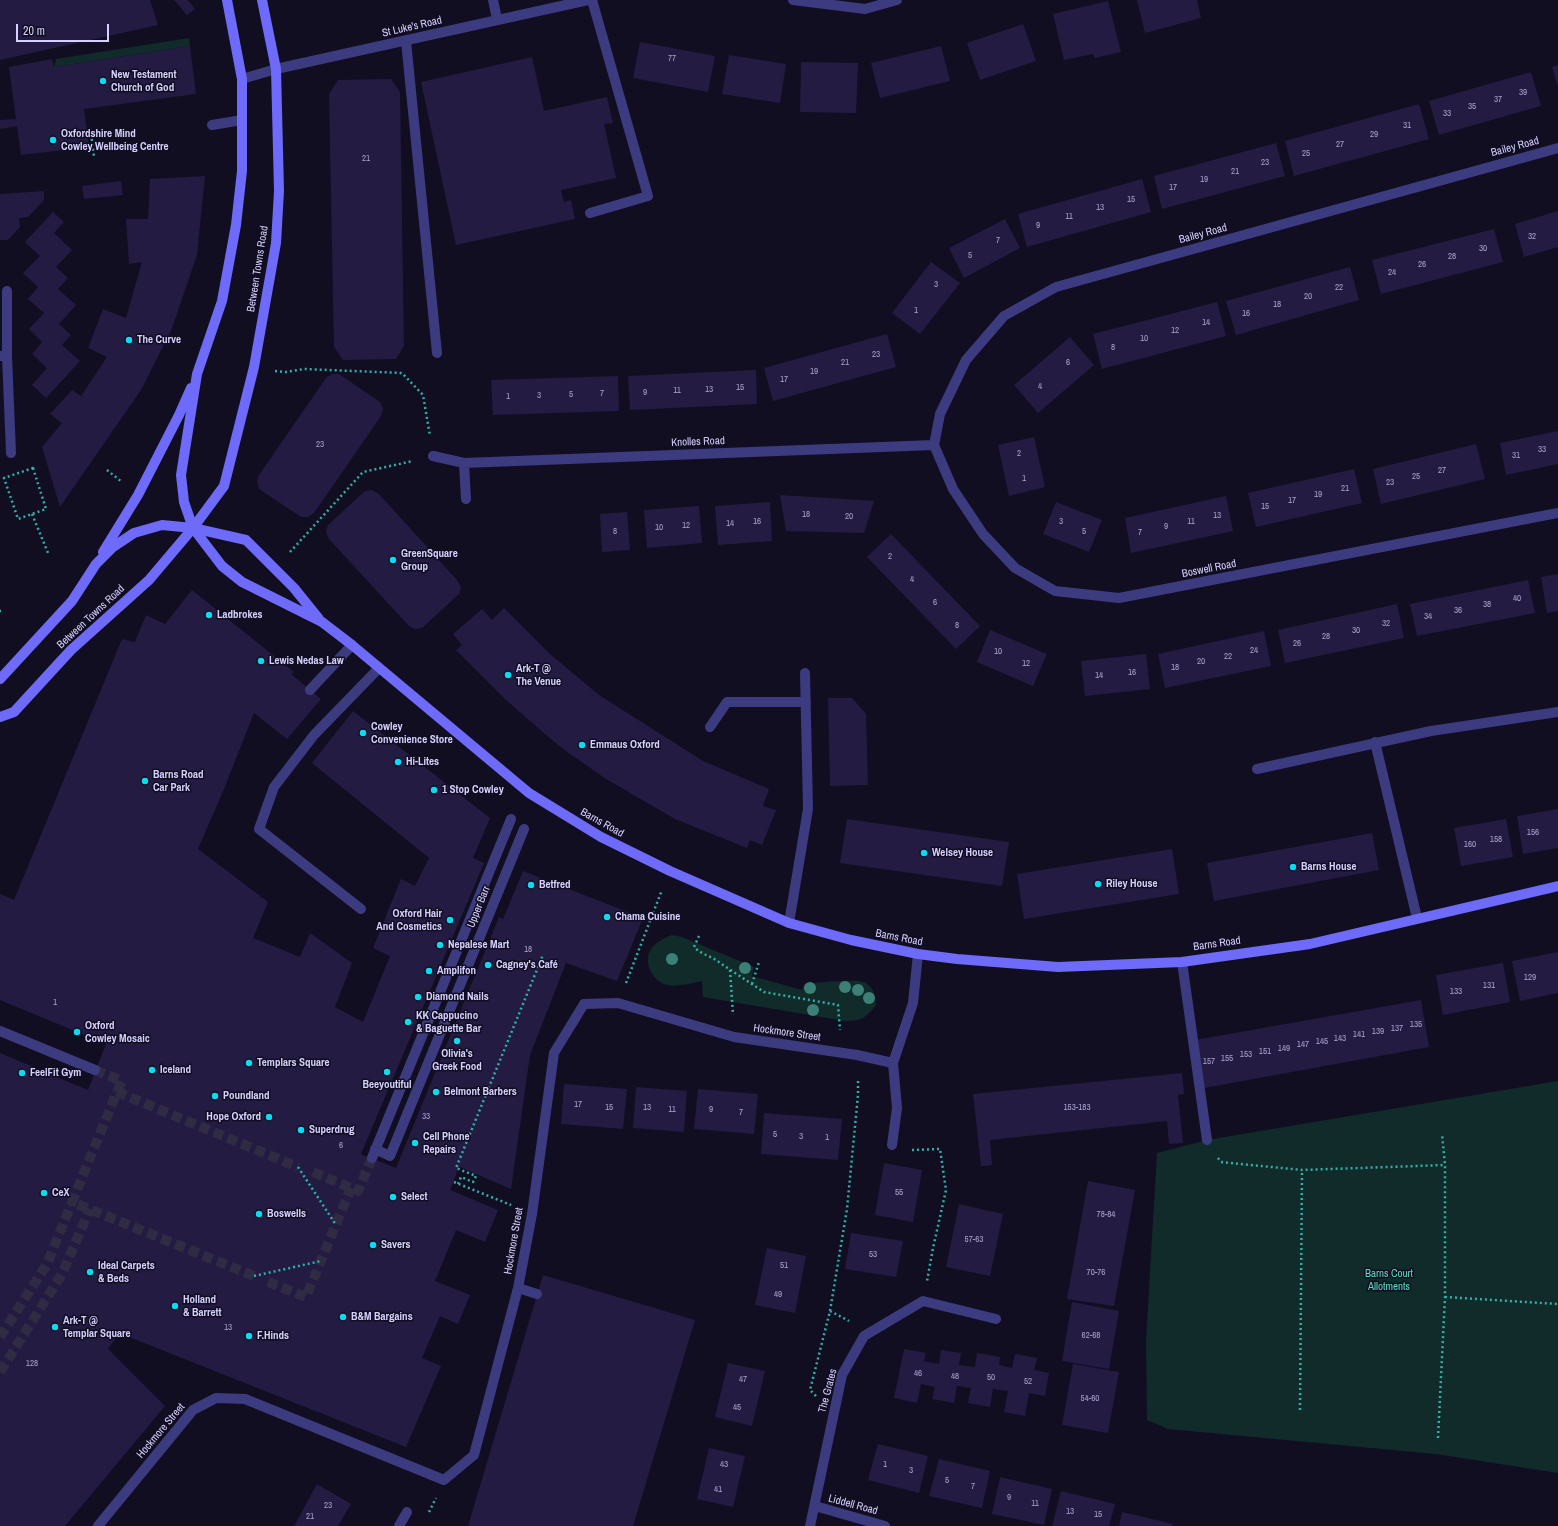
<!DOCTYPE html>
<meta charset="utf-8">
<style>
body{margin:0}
#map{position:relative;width:1558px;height:1526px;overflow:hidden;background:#110e22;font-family:"Archivo Narrow",sans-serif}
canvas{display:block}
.scale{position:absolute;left:16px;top:24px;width:93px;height:18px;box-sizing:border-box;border:2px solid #d5d0fe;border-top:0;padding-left:5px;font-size:12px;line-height:14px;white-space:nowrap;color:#d5d0fe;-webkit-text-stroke:3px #110e22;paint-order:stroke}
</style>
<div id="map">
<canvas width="1558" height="1526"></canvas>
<div class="scale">20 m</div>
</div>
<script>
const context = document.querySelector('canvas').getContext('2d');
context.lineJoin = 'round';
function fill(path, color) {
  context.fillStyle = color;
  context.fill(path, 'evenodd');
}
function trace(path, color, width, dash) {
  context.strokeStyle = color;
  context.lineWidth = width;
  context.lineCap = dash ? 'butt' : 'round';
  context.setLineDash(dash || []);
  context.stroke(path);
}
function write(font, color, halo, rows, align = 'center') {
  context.font = font + ' "Archivo Narrow",sans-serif';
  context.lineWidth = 3;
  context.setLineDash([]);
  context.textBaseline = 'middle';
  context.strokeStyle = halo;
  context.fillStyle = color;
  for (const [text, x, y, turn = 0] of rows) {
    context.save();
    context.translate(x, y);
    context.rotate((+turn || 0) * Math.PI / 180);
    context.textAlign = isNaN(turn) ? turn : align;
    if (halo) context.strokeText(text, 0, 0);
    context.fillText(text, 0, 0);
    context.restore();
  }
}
const green = new Path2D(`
 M189 38 190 46 54 67 56 59Z
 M672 935 682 937 754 967 752 976 802 990 804 984C817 983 857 978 866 983 874 987 875 997 876 1005 866 1018 861 1021 845 1021L703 997 702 981C691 983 679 987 668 985 661 984 654 978 651 972 642 952 654 942 672 935Z
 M1558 1081V1473L1436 1454 1168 1429 1147 1420 1146 1340 1157 1153 1207 1140Z`);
const building = new Path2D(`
 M0 0H150L158 25 0 60Z
 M174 0H188L195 9 187 15Z
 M1137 0H1197L1201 18 1145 33Z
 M1108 1 1121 52 1095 58 1093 54 1064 60 1053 14Z
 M1023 24 1036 61 980 80 967 43Z
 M640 42 715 56 708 92 633 78Z
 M190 46 196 94 84 109 89 147 21 155 17 126 0 129V120L16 119 9 67 52 59 54 67Z
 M941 46 950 81 880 98 871 63Z
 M729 55 786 64 780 103 722 94Z
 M532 57 544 111 607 97 613 123 604 124 616 178 561 190 564 202 571 200 575 219 456 245 421 82Z
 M801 62 858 63 856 113 800 112Z
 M1558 65V87L1552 67Z
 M1531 72 1541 106 1439 135 1429 101Z
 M391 79 400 92 404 346 396 359 343 360 334 347 329 94 338 80Z
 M1419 104 1429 139 1294 176 1285 141Z
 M1276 143 1285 176 1162 209 1154 176Z
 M205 176 197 255 171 331 141 390 60 507 42 447 62 423 50 414 72 390 81 396 107 357 88 348 103 309 126 318 142 262 129 264 126 219H148L150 179Z
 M1142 179 1151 212 1027 247 1018 214Z
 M121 181 123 195 84 199 82 186Z
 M44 191V200L28 217 19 218 20 227 8 240H0V194Z
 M1558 211V247L1524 257 1515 224Z
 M53 212 64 222 54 233 72 250 56 267 68 278 58 289 76 305 59 324 71 335 62 345 80 361 46 398 32 385 47 368 32 354 42 342 29 329 44 313 28 299 38 287 23 273 40 256 25 242Z
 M1005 219 1020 248 964 278 949 248Z
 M1494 229 1503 262 1381 294 1372 260Z
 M931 262 960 283 920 334 892 313Z
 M1350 267 1359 300 1236 335 1226 301Z
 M1217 302 1226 336 1102 369 1093 334Z
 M887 334 896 367 773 401 764 368Z
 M1070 337 1094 365 1038 413 1014 385Z
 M756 370 757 404 630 410 628 376Z
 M332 374H339L380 402 383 409 381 416 314 513 308 517H301L259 489 257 482 259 475 326 378Z
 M618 376 619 411 493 415 491 380Z
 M1558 431V464L1506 475 1500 443Z
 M1034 437 1045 487 1009 496 998 445Z
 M1476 444 1485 479 1381 504 1373 469Z
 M1354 469 1362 503 1256 527 1248 493Z
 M372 490 379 494 457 580 461 587 459 594 422 628 415 629 409 626 329 539 326 532 328 525 365 491Z
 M780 495 829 498 874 501 864 533 786 531Z
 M1226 496 1233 531 1131 553 1125 518Z
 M770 502 772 541 718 545 715 506Z
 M1056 502 1102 520 1089 552 1043 534Z
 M699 506 702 543 647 548 644 510Z
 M627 512 630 550 602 552 600 514Z
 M891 534 980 626 956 649 867 557Z
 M1558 574V611L1547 613 1541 577Z
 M1528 580 1535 613 1417 636 1410 604Z
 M192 590 294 672 291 674 321 699 287 739 254 713 224 789 198 849 268 902 253 938 300 957 310 933 352 963 335 1007 363 1022 390 956 373 948 401 879 415 886 429 858 312 763 353 711 490 818 473 858 484 863 361 1154 396 1168 499 917 503 919 523 871 643 918 617 981 566 963 530 1055 511 1189 460 1167 458 1169 450 1190 498 1210 485 1242 456 1230 435 1281 470 1295 458 1324 440 1316 422 1358 441 1366 406 1447 119 1333 108 1349 165 1406 65 1526H0V1053L88 1090 106 1044 0 1000V894L14 900 122 639 135 642 146 615 165 624Z
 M1397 604 1404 638 1285 663 1278 630Z
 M504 608 550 654 599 695 703 761 769 789 763 806 776 810 762 845 750 840 747 848 675 819 606 779 559 746 506 700 456 650 462 645 453 634 482 609 492 620Z
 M990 630 1047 654 1033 686 977 662Z
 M1264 631 1271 666 1165 688 1158 654Z
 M1146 654 1150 689 1085 696 1081 661Z
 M828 698H852L866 714 868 785 830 786Z
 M1558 809V848L1523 854 1517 816Z
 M847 819 1009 842 1002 886 840 863Z
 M1506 819 1513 857 1461 866 1454 828Z
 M1372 833 1379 870 1214 901 1207 863Z
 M1172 849 1179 894 1024 919 1017 874Z
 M1558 952V993L1520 1001 1512 961Z
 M1503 963 1510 1002 1443 1015 1436 975Z
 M1421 1000 1429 1047 1204 1088 1195 1040Z
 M1182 1073 1184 1094 1178 1095 1183 1143 1169 1144 1167 1121 990 1140 992 1165 981 1166 973 1094Z
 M564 1084 627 1089 623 1129 561 1124Z
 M636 1087 687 1091 684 1132 633 1128Z
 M698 1089 758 1094 754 1134 694 1129Z
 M764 1113 842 1119 838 1160 761 1154Z
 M884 1163 922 1170 913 1222 875 1215Z
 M1088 1181 1135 1190 1114 1306 1067 1299Z
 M959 1204 1003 1214 990 1276 946 1267Z
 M851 1233 903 1241 896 1277 845 1269Z
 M767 1248 806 1256 795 1313 755 1305Z
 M543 1275 695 1320 633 1526H468Z
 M1072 1302 1119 1311 1109 1369 1062 1361Z
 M904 1349 926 1353 924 1361 939 1364 941 1350 961 1353 959 1365 975 1367 977 1353 1000 1357 999 1365 1012 1368 1015 1354 1037 1358 1034 1370 1049 1373 1045 1396 1029 1393 1025 1416 1004 1412 1008 1391 993 1389 990 1407 968 1403 971 1388 957 1386 954 1403 932 1399 935 1387 921 1384 917 1403 894 1398Z
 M728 1363 765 1371 752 1426 715 1417Z
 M1073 1364 1119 1372 1108 1433 1062 1425Z
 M878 1444 928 1456 919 1493 868 1480Z
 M709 1448 745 1456 733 1507 697 1499Z
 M939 1459 990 1471 982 1508 929 1496Z
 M1000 1477 1052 1489 1044 1525 992 1514Z
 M317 1484 351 1504 338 1526H294Z
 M1061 1491 1115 1504 1109 1526H1052Z
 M1122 1512 1173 1524 1172 1526H1119Z`);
const streetTunnel = new Path2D(`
 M95 1070 122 1081 117 1092
 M313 1172 358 1191 372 1158
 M254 1276 72 1202 117 1092 298 1167
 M268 1282 306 1297 351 1188
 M0 1337 47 1264 72 1202
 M0 1372 62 1274 90 1209`);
const path = new Path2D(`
 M87 134 91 133 94 157
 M275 371 286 372 304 369 402 373 423 395 430 436
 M33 468 46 509 18 519 4 478Z
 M107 470 122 482
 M32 514 48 553
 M290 552 363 472 413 461
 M0 611H1
 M699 936 694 947C702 955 712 956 720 963L764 992 838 1005 840 1030
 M730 970 733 1015
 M626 983 662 890
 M752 984 759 962
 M912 1150 940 1149 946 1190 933 1248 927 1281
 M1218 1158 1221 1162 1302 1170 1445 1165
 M298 1167 336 1225
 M454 1182 511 1205
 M458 1184 461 1177 473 1182 476 1176 456 1168 543 955
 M254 1276 321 1261
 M1445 1297 1558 1304
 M830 1311 849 1321
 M816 1396 810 1390 830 1311 847 1209 858 1095V1078
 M1300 1410 1302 1170
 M1438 1438 1445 1297V1165L1442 1134
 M429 1512 436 1498`);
const lane = new Path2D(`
 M493 0 497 19
 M406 41 437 353
 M212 125 242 120
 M590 213 648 196 592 0
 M7 291V356L11 453
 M310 690 352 645
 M710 727 727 702H806
 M1375 742 1417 918
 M1257 769 1431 731 1558 712
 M361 909 259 829 274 787 314 735 379 668
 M789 923 808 809 805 673
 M1182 962 1207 1140
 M892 1145 897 1108 893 1063
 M518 1288 537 1294
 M98 1526 193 1410 216 1398 245 1399 444 1480 474 1455 518 1288 532 1214 554 1053 584 1004`);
const street = new Path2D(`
 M793 0 865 9 897 0
 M242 79 276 69 588 0
 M0 356H7
 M934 445 940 414 966 360 1004 316 1056 287 1558 148
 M934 445 953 489 983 534 1015 568 1055 591 1119 598 1558 513
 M433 456 464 463 934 445
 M464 463 466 499
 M584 1004 618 1003 734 1037 857 1055 893 1063 913 1003 918 954
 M0 1031 95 1070
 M375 1149 390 1156 524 829
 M372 1158 511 819
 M815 1506 885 1526
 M399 1526 407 1512
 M810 1526 842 1375 864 1336 923 1301 996 1319`);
const secondary = new Path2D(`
 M227 0 242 79V171L236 225 222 301 197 374 181 475 184 502 193 528 222 566 242 582 322 622 352 645 529 793 601 837 670 871 789 923 851 940 918 954 957 959 1058 967 1182 962 1310 944 1558 886
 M103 552 138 495 179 415 191 388
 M0 679 72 601 96 564 113 547 134 533 162 525 193 528 246 540 294 588 319 619
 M0 717 14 712 71 650 149 580 193 528 224 486 254 367 276 243 279 191 276 69 262 0`);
const trees = [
 [672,959],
 [745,968],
 [845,987],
 [810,988],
 [858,990],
 [869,998],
 [813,1010]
];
const markers = [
 [103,81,4,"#08dbf2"],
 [53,140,4,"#08dbf2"],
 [129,340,4,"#08dbf2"],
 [393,560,4,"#08dbf2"],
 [209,615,4,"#08dbf2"],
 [261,661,4,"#08dbf2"],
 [508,675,4,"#08dbf2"],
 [363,733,4,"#08dbf2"],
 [582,745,4,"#08dbf2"],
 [398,762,4,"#08dbf2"],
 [145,781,4,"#08dbf2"],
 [434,790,4,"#08dbf2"],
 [924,853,4,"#08dbf2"],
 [1293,867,4,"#08dbf2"],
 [1098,884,4,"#08dbf2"],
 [531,885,4,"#08dbf2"],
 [607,917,4,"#08dbf2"],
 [450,920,4,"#08dbf2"],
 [440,945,4,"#08dbf2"],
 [488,965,4,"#08dbf2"],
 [429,971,4,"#08dbf2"],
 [418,997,4,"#08dbf2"],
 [408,1022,4,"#08dbf2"],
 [77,1032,4,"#08dbf2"],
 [457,1041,4,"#08dbf2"],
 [249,1063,4,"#08dbf2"],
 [152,1070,4,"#08dbf2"],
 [387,1072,4,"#08dbf2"],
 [22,1073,4,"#08dbf2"],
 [436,1092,4,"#08dbf2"],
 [215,1096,4,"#08dbf2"],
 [269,1117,4,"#08dbf2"],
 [301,1130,4,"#08dbf2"],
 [415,1143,4,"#08dbf2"],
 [44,1193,4,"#08dbf2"],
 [393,1197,4,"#08dbf2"],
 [259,1214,4,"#08dbf2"],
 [373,1245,4,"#08dbf2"],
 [90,1272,4,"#08dbf2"],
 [175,1306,4,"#08dbf2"],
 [343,1317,4,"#08dbf2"],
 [55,1327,4,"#08dbf2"],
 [249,1336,4,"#08dbf2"]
];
const numberNames = [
 ["77",672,59],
 ["39",1523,93],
 ["37",1498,100],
 ["35",1472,107],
 ["33",1447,114],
 ["31",1407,126],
 ["29",1374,135],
 ["27",1340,145],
 ["25",1306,154],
 ["21",366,159],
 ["23",1265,163],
 ["21",1235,172],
 ["19",1204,180],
 ["17",1173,188],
 ["15",1131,200],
 ["13",1100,208],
 ["11",1069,217],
 ["9",1038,226],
 ["32",1532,237],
 ["7",998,241],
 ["30",1483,249],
 ["5",970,256],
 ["28",1452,257],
 ["26",1422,265],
 ["24",1392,273],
 ["3",936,285],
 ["22",1339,288],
 ["20",1308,297],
 ["18",1277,305],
 ["1",916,311],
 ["16",1246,314],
 ["14",1206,323],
 ["12",1175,331],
 ["10",1144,339],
 ["8",1113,348],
 ["23",876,355],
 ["21",845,363],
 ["6",1068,363],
 ["19",814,372],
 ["17",784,380],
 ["4",1040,387],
 ["15",740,388],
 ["13",709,390],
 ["11",677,391],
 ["9",645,393],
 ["7",602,394],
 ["5",571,395],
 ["3",539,396],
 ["1",508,397],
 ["23",320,445],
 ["33",1542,450],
 ["2",1019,454],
 ["31",1516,456],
 ["27",1442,471],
 ["25",1416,477],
 ["1",1024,479],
 ["23",1390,483],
 ["21",1345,489],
 ["19",1318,495],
 ["17",1292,501],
 ["15",1265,507],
 ["18",806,515],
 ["13",1217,516],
 ["20",849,517],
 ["16",757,522],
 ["3",1061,522],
 ["11",1191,522],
 ["14",730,524],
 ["12",686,526],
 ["9",1166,527],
 ["10",659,528],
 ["8",615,532],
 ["5",1084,532],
 ["7",1140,533],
 ["2",890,557],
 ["4",912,580],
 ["40",1517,599],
 ["6",935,603],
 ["38",1487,605],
 ["36",1458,611],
 ["34",1428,617],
 ["32",1386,624],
 ["8",957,626],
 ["30",1356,631],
 ["28",1326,637],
 ["26",1297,644],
 ["24",1254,651],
 ["10",998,652],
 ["22",1228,657],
 ["20",1201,662],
 ["12",1026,664],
 ["18",1175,668],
 ["16",1132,673],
 ["14",1099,676],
 ["156",1533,833],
 ["158",1496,840],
 ["160",1470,845],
 ["18",528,950],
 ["129",1530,978],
 ["131",1489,986],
 ["133",1456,992],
 ["1",55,1003],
 ["135",1416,1025],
 ["137",1397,1029],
 ["139",1378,1032],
 ["141",1359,1035],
 ["143",1340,1039],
 ["145",1322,1042],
 ["147",1303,1045],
 ["149",1284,1049],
 ["151",1265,1052],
 ["153",1246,1055],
 ["155",1227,1059],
 ["157",1209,1062],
 ["17",578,1105],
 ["15",609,1108],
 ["13",647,1108],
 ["153-183",1077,1108],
 ["11",672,1110],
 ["9",711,1110],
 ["7",741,1113],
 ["33",426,1117],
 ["5",775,1135],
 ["3",801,1137],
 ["1",827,1138],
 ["6",341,1146],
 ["55",899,1193],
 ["78-84",1106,1215],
 ["57-63",974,1240],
 ["53",873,1255],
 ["51",784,1266],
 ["70-76",1096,1273],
 ["49",778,1295],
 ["13",228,1328],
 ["62-68",1091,1336],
 ["128",32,1364],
 ["46",918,1374],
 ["48",955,1377],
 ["50",991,1378],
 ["47",743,1380],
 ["52",1028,1382],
 ["54-60",1090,1399],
 ["45",737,1408],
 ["43",724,1465],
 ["1",885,1465],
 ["3",911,1471],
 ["5",947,1481],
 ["7",973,1487],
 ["41",718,1490],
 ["9",1009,1498],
 ["11",1035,1504],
 ["23",328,1506],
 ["13",1070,1512],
 ["15",1098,1515],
 ["21",310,1517]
];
const streetNames = [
 ["St Luke's Road",412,27,-13],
 ["Bailey Road",1515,147,-15],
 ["Bailey Road",1203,234,-15],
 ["Between Towns Road",258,269,-81],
 ["Knolles Road",698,442,-2],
 ["Boswell Road",1209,569,-11],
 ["Between Towns Road",91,617,-43],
 ["Barns Road",602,823,29],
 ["Upper Barr",479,907,-68],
 ["Barns Road",899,938,11],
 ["Barns Road",1217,944,-8],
 ["Hockmore Street",787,1033,8],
 ["Hockmore Street",514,1241,-80],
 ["The Grates",828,1391,-75],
 ["Hockmore Street",161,1431,-50],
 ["Liddell Road",853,1505,15]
];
const poiNames = [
 ["New Testament",111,75],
 ["Church of God",111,88],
 ["Oxfordshire Mind",61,134],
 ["Cowley Wellbeing Centre",61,147],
 ["The Curve",137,340],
 ["GreenSquare",401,554],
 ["Group",401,567],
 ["Ladbrokes",217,615],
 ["Lewis Nedas Law",269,661],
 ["Ark-T @",516,669],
 ["The Venue",516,682],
 ["Cowley",371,727],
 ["Convenience Store",371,740],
 ["Emmaus Oxford",590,745],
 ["Hi-Lites",406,762],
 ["Barns Road",153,775],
 ["Car Park",153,788],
 ["1 Stop Cowley",442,790],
 ["Welsey House",932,853],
 ["Barns House",1301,867],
 ["Riley House",1106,884],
 ["Betfred",539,885],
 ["Oxford Hair",442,914,"right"],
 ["And Cosmetics",442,927,"right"],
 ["Chama Cuisine",615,917],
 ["Nepalese Mart",448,945],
 ["Cagney's Café",496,965],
 ["Amplifon",437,971],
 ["Diamond Nails",426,997],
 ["KK Cappucino",416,1016],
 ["& Baguette Bar",416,1029],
 ["Oxford",85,1026],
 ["Cowley Mosaic",85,1039],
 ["Olivia's",457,1054,"center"],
 ["Greek Food",457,1067,"center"],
 ["Templars Square",257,1063],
 ["Iceland",160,1070],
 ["FeelFit Gym",30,1073],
 ["Beeyoutiful",387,1085,"center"],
 ["Belmont Barbers",444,1092],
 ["Poundland",223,1096],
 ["Hope Oxford",261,1117,"right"],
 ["Superdrug",309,1130],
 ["Cell Phone",423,1137],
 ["Repairs",423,1150],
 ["CeX",52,1193],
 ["Select",401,1197],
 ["Boswells",267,1214],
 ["Savers",381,1245],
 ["Ideal Carpets",98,1266],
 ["& Beds",98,1279],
 ["Holland",183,1300],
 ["& Barrett",183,1313],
 ["B&M Bargains",351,1317],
 ["Ark-T @",63,1321],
 ["Templar Square",63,1334],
 ["F.Hinds",257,1336]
];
const parkNames = [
 ["Barns Court",1389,1274],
 ["Allotments",1389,1287]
];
fill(green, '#112b2a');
fill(building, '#231b42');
trace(streetTunnel, '#2e2b43', 10, [10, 5]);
trace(path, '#32b0a8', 2.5, [2, 3]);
trace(lane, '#3d3b7f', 10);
trace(street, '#3d3b7f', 10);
trace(secondary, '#6e6afa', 10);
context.fillStyle = '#3c7f77';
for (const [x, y] of trees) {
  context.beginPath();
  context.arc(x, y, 6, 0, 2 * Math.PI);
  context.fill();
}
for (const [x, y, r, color] of markers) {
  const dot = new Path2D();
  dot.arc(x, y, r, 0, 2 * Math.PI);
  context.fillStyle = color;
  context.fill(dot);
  trace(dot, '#110e22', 1.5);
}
write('9px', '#a8a3cf', null, numberNames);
write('11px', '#d5d0fe', '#110e22', streetNames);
write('bold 11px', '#d5d0fe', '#110e22', poiNames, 'left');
write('11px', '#5fdbbc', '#110e22', parkNames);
</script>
